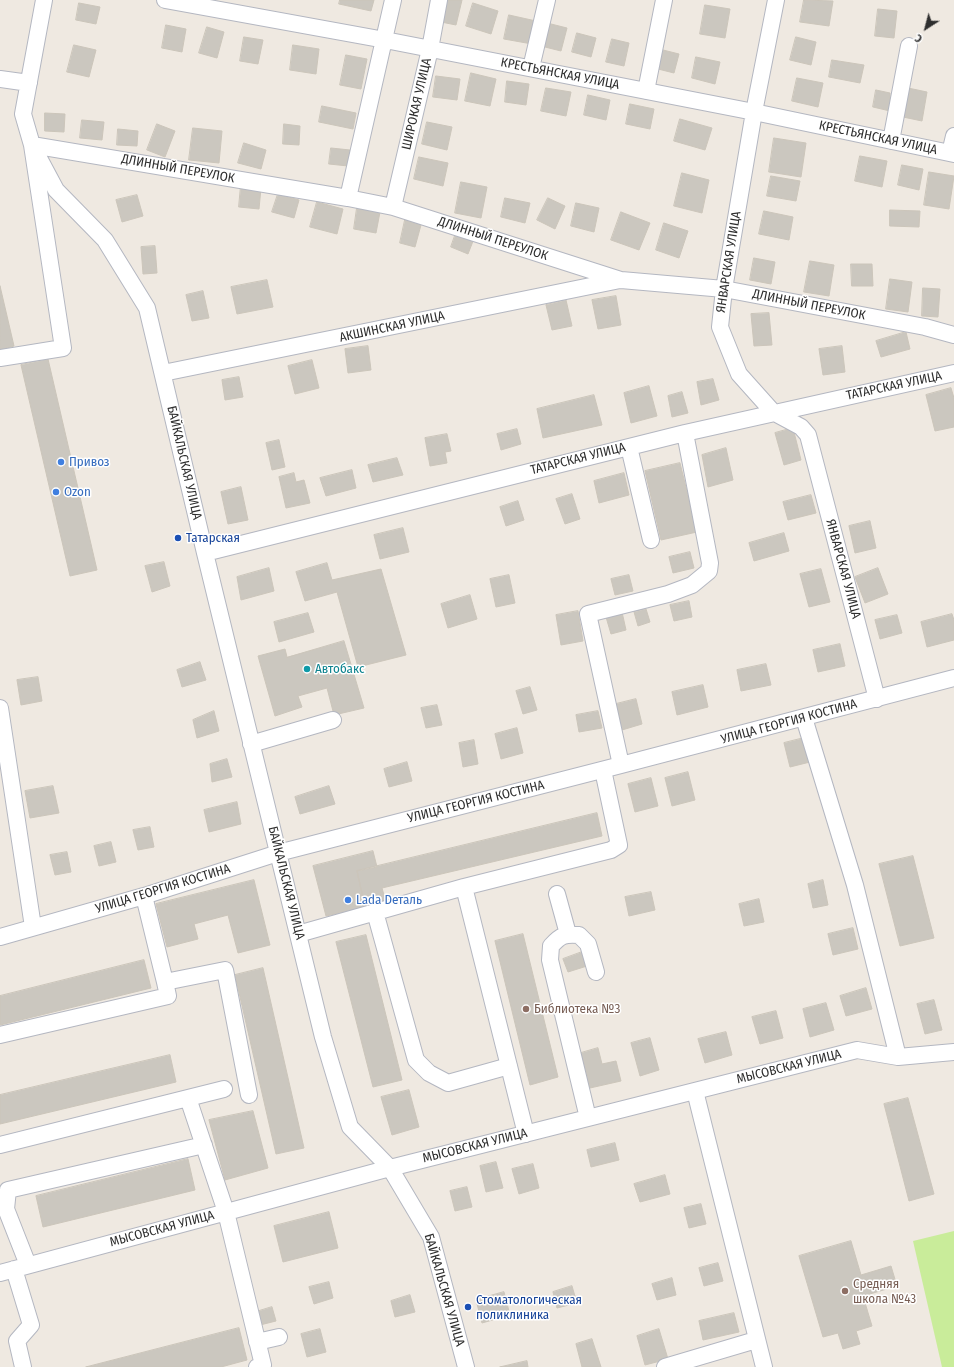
<!DOCTYPE html>
<meta charset="utf-8">
<style>
body{margin:0}
#map{position:relative;width:954px;height:1367px;overflow:hidden;background:#efe9e1;font-family:"Fira Sans Condensed",sans-serif}
canvas{display:block}
.north{position:absolute;left:906px;top:8px;width:40px;height:40px;-webkit-text-stroke:3px #fff;paint-order:stroke;rotate:216deg;font-size:11px;font-weight:700;line-height:16px;text-align:center;color:#2e2e2e}
.north::after{content:'';display:block;margin:auto;width:14px;height:18px;background:#2e2e2e;clip-path:polygon(50% 0,100% 100%,50% 72%,0 100%)}
</style>
<div id="map">
<canvas width="954" height="1367"></canvas>
<div class="north">С</div>
</div>
<script>
const context = document.querySelector('canvas').getContext('2d');
context.lineJoin = 'round';
function fill(path, color) {
  context.fillStyle = color;
  context.fill(path, 'evenodd');
}
function trace(path, color, width, dash) {
  context.strokeStyle = color;
  context.lineWidth = width;
  context.lineCap = dash ? 'butt' : 'round';
  context.setLineDash(dash || []);
  context.stroke(path);
}
function write(font, color, halo, rows, align = 'center') {
  context.font = font + ' "Fira Sans Condensed",sans-serif';
  context.lineWidth = 3;
  context.setLineDash([]);
  context.textBaseline = 'middle';
  context.strokeStyle = halo;
  context.fillStyle = color;
  for (const [text, x, y, turn = 0] of rows) {
    context.save();
    context.translate(x, y);
    context.rotate((+turn || 0) * Math.PI / 180);
    context.textAlign = isNaN(turn) ? turn : align;
    if (halo) context.strokeText(text, 0, 0);
    context.fillText(text, 0, 0);
    context.restore();
  }
}
const pitch = new Path2D(`
 M954 1231V1367H942L913 1241Z`);
const building = new Path2D(`
 M340 0H374L371 11 339 4Z
 M447 0H462L456 25 441 22Z
 M804 0 833 1 829 26 800 22Z
 M79 3 100 7 96 24 76 20Z
 M473 3 498 11 491 34 466 26Z
 M705 5 730 9 725 38 700 34Z
 M878 9 897 11 894 38 875 36Z
 M509 15 536 21 532 44 504 39Z
 M547 23 567 28 561 51 541 46Z
 M166 25 186 29 182 52 162 48Z
 M207 27 224 32 217 58 199 53Z
 M577 33 596 38 591 57 572 52Z
 M244 37 263 40 258 64 240 61Z
 M796 37 816 42 811 65 790 60Z
 M612 39 629 43 624 66 606 62Z
 M74 45 96 50 89 77 67 72Z
 M293 45 319 49 316 74 290 70Z
 M663 50 679 54 674 73 658 69Z
 M346 55 367 59 361 89 340 85Z
 M696 57 720 62 715 84 692 78Z
 M832 60 864 65 860 83 829 77Z
 M471 73 496 79 490 106 465 101Z
 M436 76 460 79 457 100 433 97Z
 M797 78 823 83 818 107 792 101Z
 M507 81 529 84 526 105 505 102Z
 M546 88 571 92 566 116 541 111Z
 M908 88 927 92 922 121 903 117Z
 M876 90 890 93V111L873 107Z
 M588 95 610 100 606 120 584 115Z
 M630 104 654 109 650 129 626 124Z
 M322 106 356 113 353 129 319 122Z
 M45 113 65 114 64 132 45 131Z
 M680 119 712 128 705 150 674 141Z
 M82 120 104 122 102 140 80 138Z
 M427 122 452 127 447 150 422 144Z
 M157 124 175 131 165 157 147 150Z
 M284 124 300 126 299 145 283 144Z
 M193 128 222 131 219 163 189 160Z
 M118 129 138 131 137 146 117 145Z
 M774 138 806 143 801 177 769 172Z
 M244 143 266 150 261 169 238 163Z
 M331 148 350 150 348 166 329 164Z
 M860 156 887 161 882 187 855 181Z
 M419 157 448 163 443 186 414 179Z
 M902 165 923 169 919 190 898 185Z
 M929 172 954 176 949 209 924 205Z
 M682 173 709 180 702 213 674 206Z
 M771 176 800 181 796 201 767 196Z
 M461 182 487 187 481 218 455 213Z
 M241 185 261 188 259 209 239 207Z
 M278 194 299 200 294 218 272 212Z
 M137 195 143 216 122 222 116 200Z
 M505 198 530 203 525 223 501 217Z
 M548 198 565 206 555 229 537 220Z
 M317 202 343 209 337 234 310 227Z
 M576 203 599 208 594 232 571 226Z
 M357 208 380 212 376 233 354 229Z
 M890 210 920 211 919 227 890 226Z
 M764 211 793 217 789 240 759 234Z
 M621 212 650 223 639 250 611 240Z
 M405 220 421 225 415 247 400 243Z
 M664 223 688 231 679 258 656 250Z
 M457 230 475 236 468 254 451 247Z
 M155 246 157 273 143 274 141 247Z
 M754 258 775 262 771 284 750 280Z
 M810 261 834 265 829 296 804 292Z
 M851 264H872L873 286H852Z
 M890 279 912 282 908 312 886 309Z
 M267 280 273 307 237 314 231 287Z
 M0 286 14 346 0 350Z
 M923 288 940 289 938 317 922 316Z
 M203 291 209 318 192 321 186 295Z
 M616 296 621 325 598 329 592 300Z
 M566 300 572 326 552 330 546 305Z
 M769 313 772 345 754 346 751 314Z
 M906 332 910 349 881 357 876 341Z
 M368 346 371 370 348 373 345 349Z
 M842 346 845 372 823 375 819 349Z
 M48 359 97 570 70 576 21 365Z
 M312 360 319 388 295 394 288 366Z
 M239 377 243 397 225 400 222 380Z
 M713 379 719 400 701 405 697 382Z
 M649 386 657 416 631 423 624 393Z
 M951 388 954 398V427L935 431 926 395Z
 M682 392 688 413 672 417 668 396Z
 M594 395 602 425 543 438 537 409Z
 M793 428 801 460 784 465 775 433Z
 M517 429 521 444 501 450 497 434Z
 M447 434 451 451 445 452 447 463 430 466 425 438Z
 M279 440 285 467 272 470 266 443Z
 M726 448 733 480 708 487 702 455Z
 M397 458 403 475 373 482 368 465Z
 M680 463 697 532 661 540 645 471Z
 M352 470 356 488 326 496 320 478Z
 M294 473 296 482 304 480 310 503 286 508 279 477Z
 M624 473 629 495 599 503 594 481Z
 M241 487 248 520 228 524 221 492Z
 M572 494 580 519 565 524 556 499Z
 M811 495 816 513 788 520 783 502Z
 M518 501 524 520 506 526 500 507Z
 M870 521 876 548 855 553 849 526Z
 M403 528 409 552 380 559 374 535Z
 M784 533 789 551 754 561 749 543Z
 M690 552 694 568 673 573 669 557Z
 M164 562 170 586 152 592 145 566Z
 M327 563 332 580 381 569 406 655 358 667 337 592 305 601 296 572Z
 M269 568 274 591 241 600 237 577Z
 M878 568 888 594 865 603 855 577Z
 M821 569 830 602 809 607 800 574Z
 M509 575 515 603 496 607 490 579Z
 M629 575 633 591 615 595 611 579Z
 M470 595 477 619 448 628 441 604Z
 M689 601 692 617 674 621 670 605Z
 M646 609 650 622 638 626 634 612Z
 M578 611 583 641 561 645 556 615Z
 M622 612 626 630 611 634 606 617Z
 M308 613 314 632 279 642 274 622Z
 M952 614 954 620V640L927 647 921 622Z
 M897 615 902 633 880 639 875 620Z
 M344 641 364 708 334 715 327 688 298 696 302 707 275 716 258 656 285 649 287 657Z
 M840 644 845 666 818 672 813 650Z
 M200 662 206 680 182 687 177 670Z
 M766 664 771 685 741 691 737 670Z
 M38 677 42 701 21 705 17 680Z
 M703 685 708 707 677 715 672 692Z
 M530 687 537 710 523 714 516 691Z
 M636 699 642 724 622 730 616 704Z
 M437 705 442 725 426 728 421 708Z
 M214 711 219 731 197 738 193 720Z
 M598 711 602 728 579 732 576 715Z
 M517 728 523 753 501 759 495 734Z
 M804 738 810 762 790 767 784 743Z
 M474 740 478 764 463 767 459 743Z
 M227 759 232 777 212 782 210 764Z
 M407 762 412 781 389 787 384 769Z
 M688 772 695 800 672 806 665 778Z
 M651 778 658 806 635 812 628 784Z
 M53 786 59 813 30 818 25 791Z
 M329 786 335 804 300 814 295 797Z
 M237 802 241 824 209 832 204 810Z
 M597 813 602 836 382 888 386 902 365 907 357 871Z
 M150 827 154 847 138 850 133 830Z
 M111 842 116 862 99 866 94 846Z
 M373 851 377 867 357 871 365 907 326 916 313 866Z
 M67 852 71 872 55 875 50 855Z
 M913 856 934 938 900 946 879 864Z
 M254 880 270 945 238 953 228 915 194 924 198 939 167 947 156 904Z
 M823 880 828 905 813 908 808 884Z
 M651 892 655 910 629 916 625 897Z
 M759 899 764 922 744 926 739 904Z
 M853 928 858 949 833 955 828 934Z
 M523 934 558 1077 530 1085 495 941Z
 M366 935 402 1080 373 1087 336 942Z
 M582 952 587 966 568 972 563 959Z
 M144 960 151 988 0 1025V996Z
 M263 968 304 1148 276 1154 235 975Z
 M866 988 872 1009 846 1016 840 996Z
 M934 1000 942 1030 925 1034 917 1004Z
 M826 1003 834 1030 810 1037 803 1009Z
 M776 1011 783 1038 760 1044 752 1017Z
 M726 1032 732 1055 705 1063 698 1039Z
 M650 1038 659 1070 640 1076 631 1043Z
 M598 1048 602 1064 616 1061 621 1081 590 1088 581 1053Z
 M170 1055 176 1082 0 1124V1095Z
 M409 1090 419 1127 392 1135 381 1097Z
 M908 1098 934 1194 909 1201 884 1104Z
 M253 1111 268 1168 225 1180 209 1120Z
 M615 1143 619 1160 591 1167 587 1150Z
 M188 1159 195 1190 43 1227 36 1196Z
 M496 1162 503 1188 486 1192 480 1166Z
 M533 1164 539 1188 519 1194 512 1169Z
 M665 1175 670 1194 640 1202 634 1184Z
 M467 1187 472 1207 455 1211 450 1191Z
 M701 1204 706 1224 689 1228 684 1208Z
 M329 1212 338 1248 283 1262 274 1226Z
 M851 1241 861 1275 891 1266 897 1286 863 1296 872 1326 856 1331 860 1344 843 1349 838 1333 823 1337 799 1256Z
 M718 1263 723 1281 704 1286 699 1268Z
 M672 1278 676 1295 657 1300 652 1284Z
 M329 1282 333 1298 314 1304 309 1287Z
 M572 1286 577 1303 557 1308 553 1292Z
 M504 1292 510 1315 482 1323 476 1300Z
 M410 1295 415 1312 395 1317 391 1301Z
 M272 1307 276 1321 260 1325 256 1312Z
 M734 1313 739 1332 703 1340 699 1321Z
 M239 1328 247 1360 221 1367H86Z
 M320 1329 326 1352 307 1357 301 1334Z
 M659 1329 668 1359 645 1365 637 1336Z
 M592 1339 601 1367H582L576 1344Z
 M527 1361 528 1367H500Z`);
const minor = new Path2D(`
 M44 0 23 114 32 145 56 190 105 240 147 308 205 553 323 1037 350 1127 390 1168 431 1237 466 1367
 M165 0 385 40 754 112 954 154
 M776 0 754 112 724 289 720 327 739 374 773 412 801 427 808 435 877 699
 M531 68 547 0
 M0 79 29 83
 M646 91 664 0
 M891 141 909 46
 M950 153 954 136
 M348 198 393 0
 M393 207 430 49 439 0
 M0 358 63 348 32 145 348 198 393 207 621 280 724 289 925 327 954 335
 M163 373 620 280
 M629 447 651 540
 M205 553 685 433 954 373
 M0 708 33 927
 M804 718 855 885 898 1057
 M251 744 333 720
 M621 765 588 614 668 594 692 585 709 571 710 563 685 433
 M464 887 526 1134
 M557 894 568 934
 M144 896 165 982 225 970 249 1095
 M375 912 416 1060 429 1073 448 1083 509 1066
 M298 934 464 887 611 850 619 845 603 770
 M0 937 144 896 278 853 621 765 954 678
 M0 1035 168 996 165 982
 M695 1091 764 1367
 M188 1098 224 1089
 M588 1118 550 960 551 946C561 935 564 934 579 935L588 944 596 972
 M0 1145 188 1098 226 1212 263 1365 257 1367
 M28 1265 6 1209 8 1190 204 1145
 M14 1269 31 1325 17 1341 23 1367
 M0 1273 390 1168 857 1050 898 1057 954 1052
 M257 1342 279 1337
 M665 1367 756 1340`);
const markers = [
 [61,462,4,"#3f7fe0"],
 [56,492,4,"#3f7fe0"],
 [178,538,4,"#1a4fb4"],
 [307,669,4,"#0f9aa8"],
 [348,900,4,"#3f7fe0"],
 [526,1009,4,"#8d6e63"],
 [845,1291,4,"#8d6e63"],
 [468,1307,4,"#1a4fb4"]
];
const streetNames = [
 ["КРЕСТЬЯНСКАЯ УЛИЦА",560,74,11],
 ["ШИРОКАЯ УЛИЦА",417,104,-77],
 ["КРЕСТЬЯНСКАЯ УЛИЦА",878,138,12],
 ["ДЛИННЫЙ ПЕРЕУЛОК",178,169,10],
 ["ДЛИННЫЙ ПЕРЕУЛОК",493,239,18],
 ["ЯНВАРСКАЯ УЛИЦА",729,262,-81],
 ["ДЛИННЫЙ ПЕРЕУЛОК",809,305,11],
 ["АКШИНСКАЯ УЛИЦА",392,327,-12],
 ["ТАТАРСКАЯ УЛИЦА",894,386,-12],
 ["ТАТАРСКАЯ УЛИЦА",578,459,-14],
 ["БАЙКАЛЬСКАЯ УЛИЦА",184,463,77],
 ["ЯНВАРСКАЯ УЛИЦА",843,569,75],
 ["УЛИЦА ГЕОРГИЯ КОСТИНА",789,722,-15],
 ["УЛИЦА ГЕОРГИЯ КОСТИНА",476,802,-14],
 ["БАЙКАЛЬСКАЯ УЛИЦА",286,883,76],
 ["УЛИЦА ГЕОРГИЯ КОСТИНА",163,889,-17],
 ["МЫСОВСКАЯ УЛИЦА",789,1067,-14],
 ["МЫСОВСКАЯ УЛИЦА",475,1146,-14],
 ["МЫСОВСКАЯ УЛИЦА",162,1229,-15],
 ["БАЙКАЛЬСКАЯ УЛИЦА",444,1290,74]
];
const shopNames = [
 ["Привоз",69,462],
 ["Ozon",64,492],
 ["Lada Dеталь",356,900]
];
const transitNames = [
 ["Татарская",186,538],
 ["Стоматологическая",476,1300],
 ["поликлиника",476,1315]
];
const cultureNames = [
 ["Автобакс",315,669]
];
const educationNames = [
 ["Библиотека №3",534,1009],
 ["Средняя",853,1284],
 ["школа №43",853,1299]
];
fill(pitch, '#c9ec9a');
fill(building, '#cbc7bf');
trace(building, '#cbc5ba', 1);
trace(minor, '#b4b7c1', 18);
trace(minor, '#fff', 16);
for (const [x, y, r, color] of markers) {
  const dot = new Path2D();
  dot.arc(x, y, r, 0, 2 * Math.PI);
  context.fillStyle = color;
  context.fill(dot);
  trace(dot, '#fff', 1.5);
}
write('13px', '#2e2e2e', '#fff', streetNames);
write('13px', '#366cbe', '#fff', shopNames, 'left');
write('13px', '#164399', '#fff', transitNames, 'left');
write('13px', '#0d838f', '#fff', cultureNames, 'left');
write('13px', '#785e54', '#fff', educationNames, 'left');
</script>
